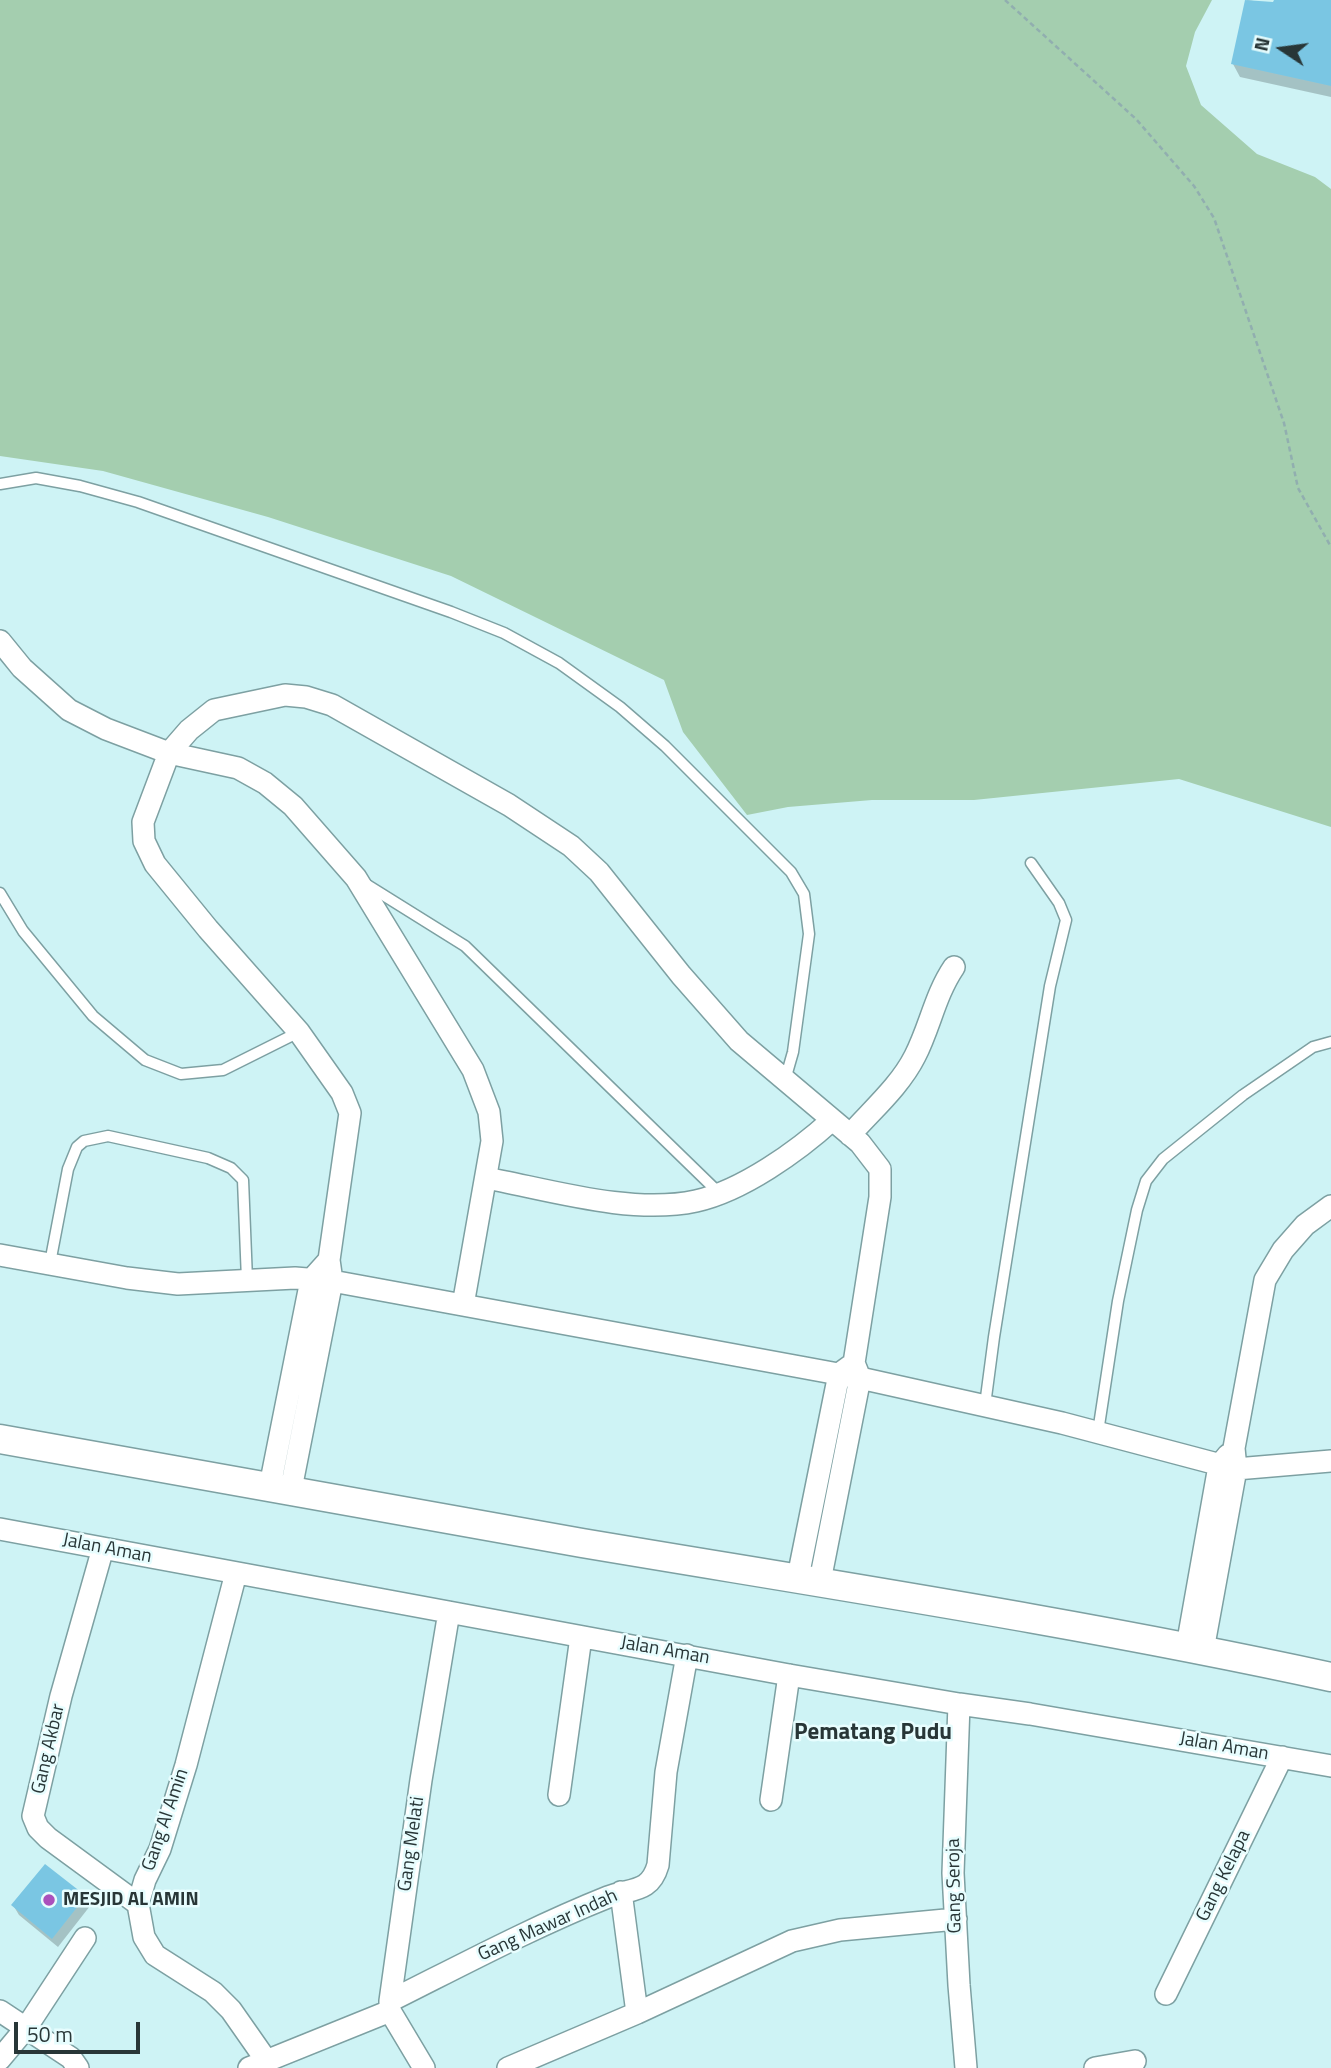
<!DOCTYPE html>
<style>
body{margin:0}
#map{position:relative;width:1331px;height:2068px;overflow:hidden;background:#cef3f5;font-family:"Titillium Web",sans-serif}
canvas{display:block}
.north{position:absolute;left:1247px;top:14px;width:70px;height:70px;-webkit-text-stroke:5px #e7fdfe;paint-order:stroke;rotate:283deg;font-size:19px;font-weight:700;line-height:28px;text-align:center;color:#283637}
.north::after{content:'';display:block;margin:auto;width:24px;height:32px;background:#283637;clip-path:polygon(50% 0,100% 100%,50% 72%,0 100%)}
.scale{position:absolute;left:14px;top:2022px;width:126px;height:32px;box-sizing:border-box;border:4px solid #283637;border-top:0;padding-left:9px;font-size:21px;line-height:24px;white-space:nowrap;color:#283637;-webkit-text-stroke:5px #e7fdfe;paint-order:stroke}
</style>
<div id="map">
<canvas width="1331" height="2068"></canvas>
<div class="north">N</div>
<div class="scale">50 m</div>
</div>
<script>
const context = document.querySelector('canvas').getContext('2d');
context.lineJoin = 'round';
function fill(path, color) {
  context.fillStyle = color;
  context.fill(path, 'evenodd');
}
function trace(path, color, width, dash) {
  context.strokeStyle = color;
  context.lineWidth = width;
  context.lineCap = dash ? 'butt' : 'round';
  context.setLineDash(dash || []);
  context.stroke(path);
}
function write(font, color, halo, rows, align = 'center') {
  context.font = font + ' "Titillium Web",sans-serif';
  context.lineWidth = 5;
  context.setLineDash([]);
  context.textBaseline = 'middle';
  context.strokeStyle = halo;
  context.fillStyle = color;
  for (const [text, x, y, turn = 0] of rows) {
    context.save();
    context.translate(x, y);
    context.rotate((+turn || 0) * Math.PI / 180);
    context.textAlign = isNaN(turn) ? turn : align;
    if (halo) context.strokeText(text, 0, 0);
    context.fillText(text, 0, 0);
    context.restore();
  }
}
const green = new Path2D(`
 M0 0H1212L1195 32 1186 66 1201 105 1257 154 1315 177 1331 189V827L1179 779 974 800H872L788 807 747 815 683 732 664 680 451 576 268 517 103 471 0 456Z`);
const shadow = new Path2D(`
 M1247 0 1275 4 1276 0H1331V97L1240 77 1233 64Z
 M84 1897 90 1906 58 1947 19 1915 13 1905Z`);
const building = new Path2D(`
 M1245 0 1273 2 1274 0H1331V86L1231 64Z
 M45 1864 86 1896 52 1939 11 1905Z`);
const path = new Path2D(`
 M1005 0 1136 119 1194 186 1214 218 1284 423 1298 488 1331 547`);
const lane = new Path2D(`
 M0 484 36 478 80 486 138 502 451 612 504 633 559 663 620 707 665 746 791 872 804 894 809 934 793 1052 785 1080
 M364 883 465 946 719 1193
 M0 893 23 931 93 1016 145 1060 181 1074 223 1070 299 1032
 M50 1263 68 1169 77 1147 84 1141 108 1136 208 1158 231 1168 243 1180 247 1280
 M985 1405 994 1337 1050 986 1066 920 1059 903 1031 863
 M1098 1432 1118 1301 1137 1210 1146 1181 1163 1159 1243 1095 1313 1047 1331 1042`);
const street = new Path2D(`
 M0 641 22 668 69 710 106 729 169 753 238 768 265 783 293 806 356 878 473 1070 489 1112 492 1141 463 1305
 M850 1135C872 1110 900 1086 915 1056 930 1027 935 995 954 967
 M486 1178C550 1190 632 1215 696 1201 742 1191 798 1151 832 1120
 M0 1255 127 1278 178 1284 295 1278 332 1281 860 1378 1062 1423 1236 1469 1331 1461
 M329 1260 350 1113 342 1093 299 1032 208 929 155 864 144 841 143 822 169 753 189 730 214 710 285 695 306 697 332 705 509 805 571 846 599 872 681 975 739 1041 860 1143 880 1169V1197L854 1363 860 1378 820 1581
 M270 1486 311 1280 329 1260 332 1281 291 1489
 M0 1529 789 1675 959 1704 1030 1714 1331 1766
 M103 1548 61 1696 33 1816 38 1828 48 1838 138 1904
 M236 1573 186 1765 160 1849 145 1880 138 1904 144 1937 155 1955 213 1992 231 2010 266 2060
 M798 1577 839 1374 850 1366
 M1187 1646 1219 1466 1228 1455
 M1203 1650 1236 1469 1234 1448 1265 1280 1283 1250 1305 1225 1331 1206
 M959 1704 953 1873 959 1985 966 2068
 M559 1795 581 1637
 M771 1800 789 1675
 M621 1892 637 2013
 M1166 1994 1282 1757
 M390 2001C462 1965 533 1927 608 1897 632 1888 650 1893 658 1865L666 1772 687 1655
 M0 2011 71 2058 78 2068
 M0 2059 26 2028 85 1938
 M249 2068 390 2011
 M424 2068 390 2011V2001L421 1780 449 1612
 M508 2068 637 2013 792 1941 840 1930 956 1919
 M1095 2068 1135 2061`);
const secondary = new Path2D(`
 M0 1439C194 1473 388 1509 582 1543 832 1585 1083 1623 1331 1677`);
const markers = [
 [49,1900,7,"#aa50bc"]
];
const streetNames = [
 ["Jalan Aman",107,1549,11],
 ["Jalan Aman",665,1651,10],
 ["Jalan Aman",1224,1747,10],
 ["Gang Akbar",49,1749,-77],
 ["Gang Al Amin",166,1820,-71],
 ["Gang Melati",412,1844,-82],
 ["Gang Kelapa",1224,1876,-64],
 ["Gang Seroja",955,1886,-91],
 ["Gang Mawar Indah",548,1926,-24]
];
const poiNames = [
 ["MESJID AL AMIN",63,1900]
];
const quarterNames = [
 ["Pematang Pudu",873,1733]
];
fill(green, '#a4ceaf');
fill(shadow, '#0003');
fill(building, '#7ac6e3');
trace(lane, '#7da0a2', 13);
trace(street, '#7da0a2', 24);
trace(secondary, '#7da0a2', 31);
trace(path, '#91aeaf', 2.5, [5, 3.5]);
trace(lane, '#fff', 10);
trace(street, '#fff', 21);
trace(secondary, '#fff', 28);
for (const [x, y, r, color] of markers) {
  const dot = new Path2D();
  dot.arc(x, y, r, 0, 2 * Math.PI);
  context.fillStyle = color;
  context.fill(dot);
  trace(dot, '#e7fdfe', 2.5);
}
write('19px', '#283637', '#e7fdfe', streetNames);
write('bold 19px', '#283637', '#e7fdfe', poiNames, 'left');
write('bold 23px', '#283637', '#e7fdfe', quarterNames);
</script>
